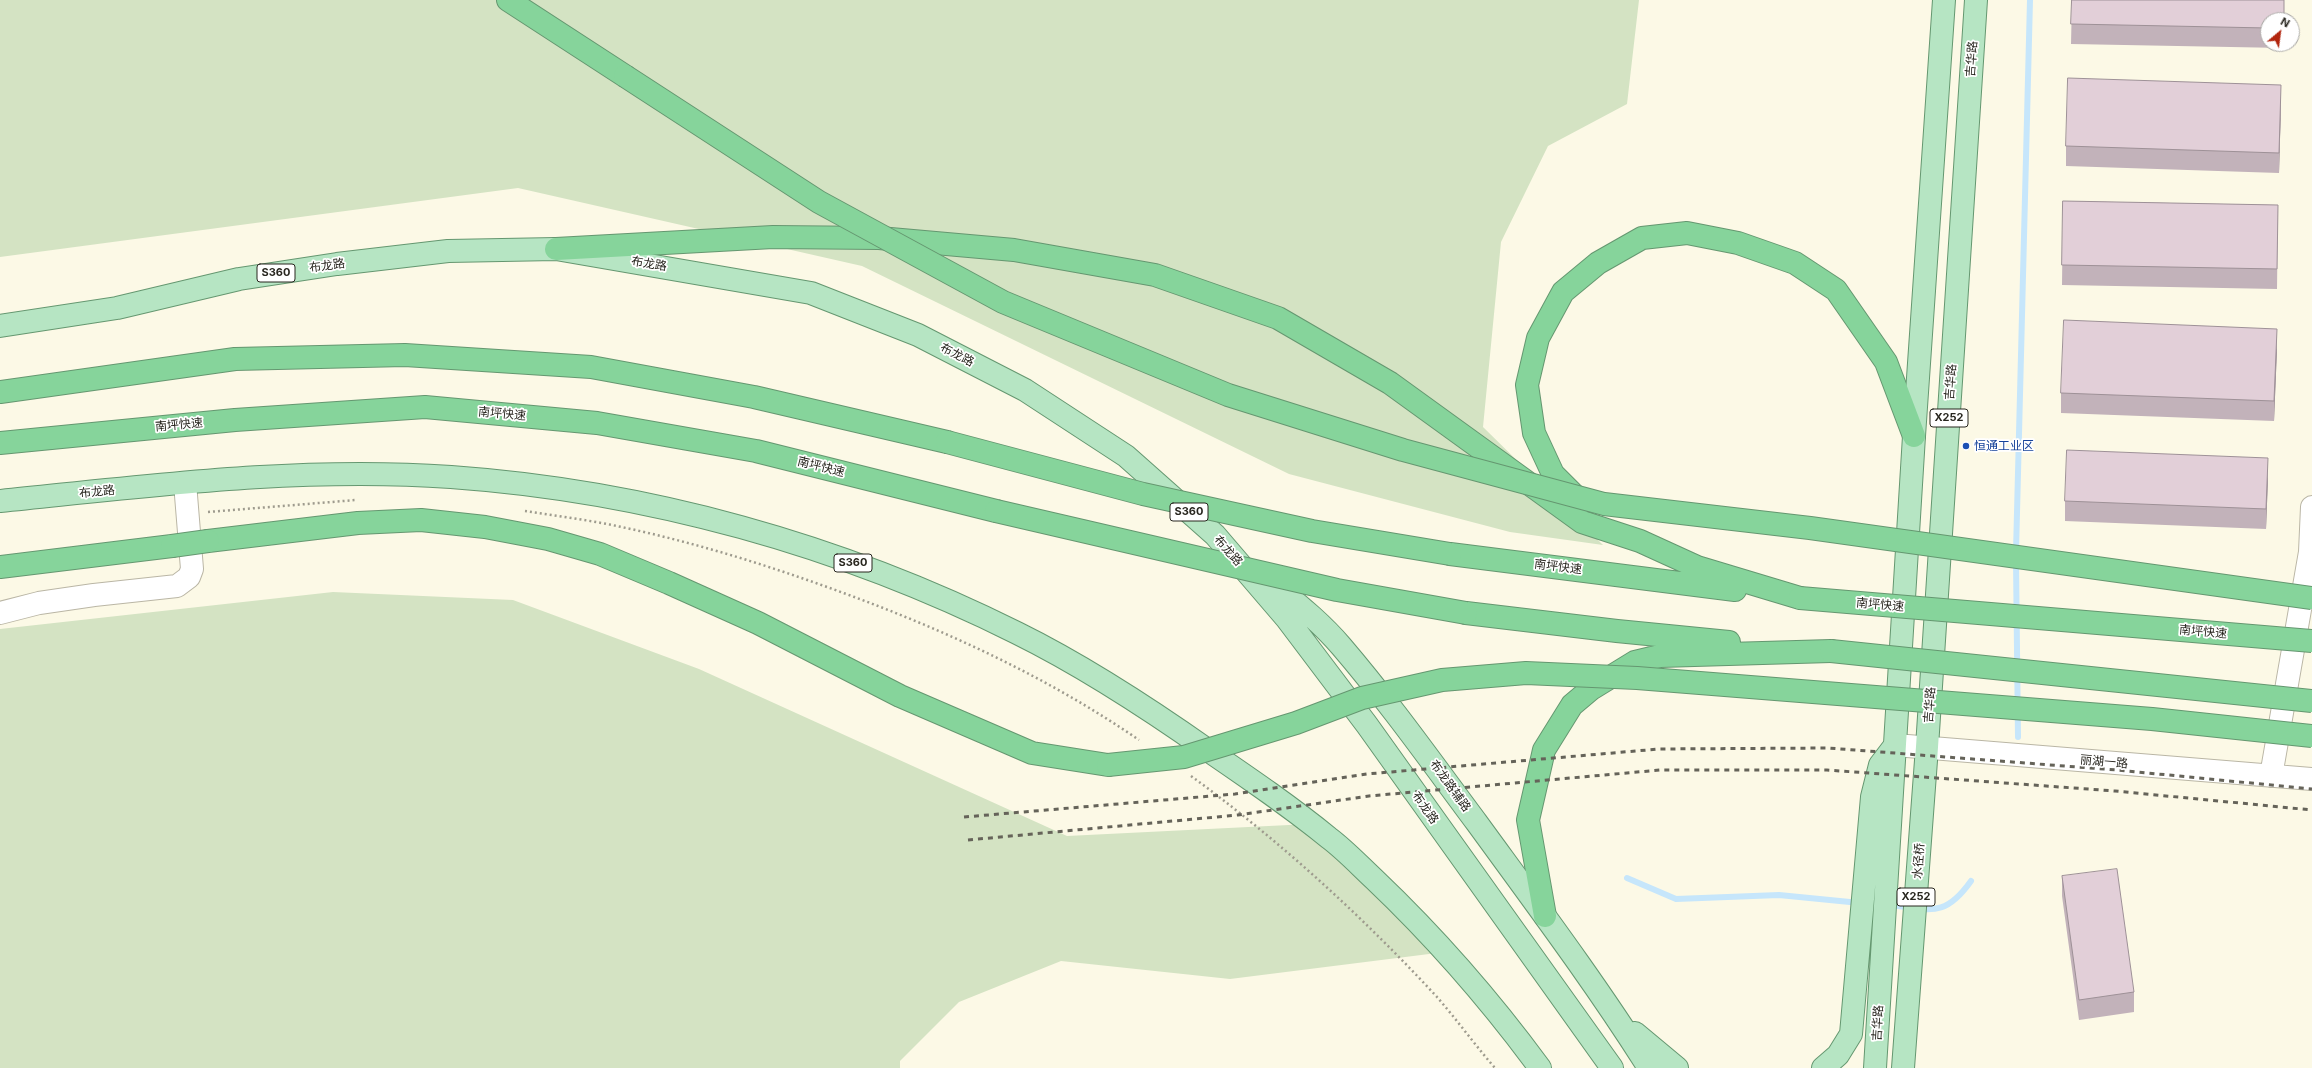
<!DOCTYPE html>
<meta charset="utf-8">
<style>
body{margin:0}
#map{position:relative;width:2312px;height:1068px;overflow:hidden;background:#fcf9e6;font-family:Inter,sans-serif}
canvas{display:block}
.north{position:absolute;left:2260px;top:12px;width:40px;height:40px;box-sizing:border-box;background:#fff;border:1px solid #a9a8a5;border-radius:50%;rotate:29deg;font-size:11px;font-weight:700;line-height:16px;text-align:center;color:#28261f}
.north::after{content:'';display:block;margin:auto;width:14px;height:18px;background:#b2250e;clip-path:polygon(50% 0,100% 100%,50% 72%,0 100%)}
</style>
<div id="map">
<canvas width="2312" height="1068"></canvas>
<div class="north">N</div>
</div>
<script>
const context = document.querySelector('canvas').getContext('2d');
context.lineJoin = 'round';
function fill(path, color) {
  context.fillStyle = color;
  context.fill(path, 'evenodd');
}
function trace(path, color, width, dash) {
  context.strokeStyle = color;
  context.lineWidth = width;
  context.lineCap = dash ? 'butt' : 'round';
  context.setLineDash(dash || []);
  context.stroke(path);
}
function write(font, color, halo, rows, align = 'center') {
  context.font = font + ' Inter,"Noto Sans SC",sans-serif';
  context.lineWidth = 3.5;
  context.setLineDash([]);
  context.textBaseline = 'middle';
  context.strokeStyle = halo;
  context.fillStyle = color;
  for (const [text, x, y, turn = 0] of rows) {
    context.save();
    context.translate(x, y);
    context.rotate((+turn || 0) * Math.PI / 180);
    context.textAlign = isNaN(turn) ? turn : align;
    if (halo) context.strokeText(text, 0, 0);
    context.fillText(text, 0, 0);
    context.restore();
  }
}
const green = new Path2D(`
 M0 0H1639L1627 104 1548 146 1501 242 1483 427 1603 545 1510 532 1289 474 862 266 518 188 0 257Z
 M333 592 513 600 699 669 1067 836 1309 824 1437 953 1230 979 1061 961 959 1002 900 1061V1068H0V629Z`);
const stream = new Path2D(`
 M2016 552 2030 0
 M2016 561 2018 737
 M1627 878 1676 899 1779 895 1860 903
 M1889 905C1930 909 1944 919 1971 881`);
const path = new Path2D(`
 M525 511C552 515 580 519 607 524 682 539 755 561 827 587 936 626 1043 674 1139 740
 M208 512 356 500
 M1191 776C1279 840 1363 917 1437 997 1457 1020 1475 1045 1495 1068`);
const minor = new Path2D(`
 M0 613 39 603 94 595 177 586 189 577 192 569 185 483
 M1895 745 2312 779
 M2271 776 2310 552 2312 507`);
const major = new Path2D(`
 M0 326 117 308 239 279 337 264 448 251 556 249 811 293 918 335 1025 390 1126 456 1215 535 1287 619 1367 725 1612 1068
 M0 501C149 486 300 466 451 477 647 491 841 545 1017 633 1084 666 1148 708 1209 751 1250 779 1291 807 1329 838 1345 850 1359 865 1374 879 1435 937 1490 1000 1540 1068
 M1264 576C1290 598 1319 620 1341 646 1389 702 1433 764 1477 823 1536 904 1596 984 1649 1068
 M1635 1033 1677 1068
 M1823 1068 1838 1055 1851 1034 1872 797 1880 765 1893 748
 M1875 1068 1914 436 1944 0
 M1903 1068 1927 747 1976 0`);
const highway = new Path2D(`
 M508 0 625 76
 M556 249 773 237 879 238 1014 250 1155 275 1278 318 1390 383 1582 522 1640 541 1697 567 1800 598
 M0 392 235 359 405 355 591 367 754 397 947 442
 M0 443 235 420 425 407 597 423 756 451 996 511
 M1581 502 1553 474 1534 433 1527 385 1538 338 1563 292 1598 263 1642 238 1687 233 1738 243 1795 263 1836 290 1886 362 1914 436
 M208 541 358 523 421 520 485 527 548 539 600 554 669 583 758 623 900 696 1032 753 1108 765
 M1450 554 1735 590
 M0 567 172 546
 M1466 613 1617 631 1729 642
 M1545 916 1528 820 1544 750 1572 705 1591 689 1635 662 1660 656 1831 651`);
const rail = new Path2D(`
 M964 817 1235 794 1367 774 1659 749 1828 748 2117 770 2312 789
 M968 840 1238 815 1369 796 1660 770H1827L2115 791 2312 810`);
const highwayBridge = new Path2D(`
 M625 76 819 202 1003 302 1228 395 1403 450 1604 504 1810 528 2312 598
 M947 442 1143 494 1312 531 1450 554
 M996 511 1337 590 1466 613
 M172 546 208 541
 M1800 598 2312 641
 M1831 651 2312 701
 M1108 765 1184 757 1296 723 1362 698 1442 680 1526 673 1637 678 2152 719 2312 736`);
const wall = new Path2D(`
 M2072 0 2268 20V44H2284V48L2071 44Z
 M2281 105 2279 173 2066 166V146Z
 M2063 201 2278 205 2277 289 2062 285Z
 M2277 349 2274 421 2061 413V393Z
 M2268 478 2266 529 2065 521V501Z
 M2062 876 2134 992V1012L2079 1020 2062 896Z`);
const shadedWall = new Path2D(`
 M2281 85V105L2279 173V153Z
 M2277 329V349L2274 421V401Z
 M2268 458V478L2266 529V509Z`);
const building = new Path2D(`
 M2072 0H2284V20H2268V28L2071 24Z
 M2068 78 2281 85 2279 153 2066 146Z
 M2063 201 2278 205 2277 269 2062 265Z
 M2064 320 2277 329 2274 401 2061 393Z
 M2067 450 2268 458 2266 509 2065 501Z
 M2117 869 2134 992 2079 1000 2062 876Z`);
const markers = [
 [1966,446,4,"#1a4fb4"]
];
const shields = [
 [276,273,38],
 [1949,418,38],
 [1189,512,38],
 [853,563,38],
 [1916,897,38]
];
const shieldNames = [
 ["S360",276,273],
 ["X252",1949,418],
 ["S360",1189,512],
 ["S360",853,563],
 ["X252",1916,897]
];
const streetNames = [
 ["吉华路",1972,59,-86],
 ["布龙路",649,264,9],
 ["布龙路",327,266,-8],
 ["布龙路",957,355,27],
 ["吉华路",1951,382,-86],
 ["南坪快速",502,414,5],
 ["南坪快速",179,425,-5],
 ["南坪快速",821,467,14],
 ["布龙路",97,492,-6],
 ["布龙路",1228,551,48],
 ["南坪快速",1558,567,7],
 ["南坪快速",1880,605,5],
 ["南坪快速",2203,632,5],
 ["吉华路",1930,705,-86],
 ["丽湖一路",2104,762,5],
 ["布龙路辅路",1450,786,54],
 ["布龙路",1425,808,55],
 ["水径桥",1919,861,-86],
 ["吉华路",1878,1023,-87]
];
const transitNames = [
 ["恒通工业区",1974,446]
];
fill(green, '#d4e3c3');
trace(stream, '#c6e6fb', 6);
trace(minor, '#bab6a5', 24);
trace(major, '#659770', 24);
trace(highway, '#659770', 24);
trace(path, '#9e9b8e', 2.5, [2, 3]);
trace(minor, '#fff', 22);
trace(major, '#b6e5c3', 22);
trace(highway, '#86d49b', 22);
trace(rail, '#656359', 3, [5, 5]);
trace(highwayBridge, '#659770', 24, []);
trace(highwayBridge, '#86d49b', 22);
fill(wall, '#c2b2ba');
fill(shadedWall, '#9e9197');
fill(building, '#e2cfd8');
trace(building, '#9e9197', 1);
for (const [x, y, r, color] of markers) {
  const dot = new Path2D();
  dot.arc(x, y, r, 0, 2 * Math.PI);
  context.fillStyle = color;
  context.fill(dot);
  trace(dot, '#fff', 1.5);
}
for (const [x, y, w] of shields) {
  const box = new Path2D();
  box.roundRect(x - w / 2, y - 9, w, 18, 3);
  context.fillStyle = '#fff';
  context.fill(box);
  trace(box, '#28261f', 1);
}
write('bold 11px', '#28261f', null, shieldNames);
write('12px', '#28261f', '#fff', streetNames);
write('12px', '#164399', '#fff', transitNames, 'left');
</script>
